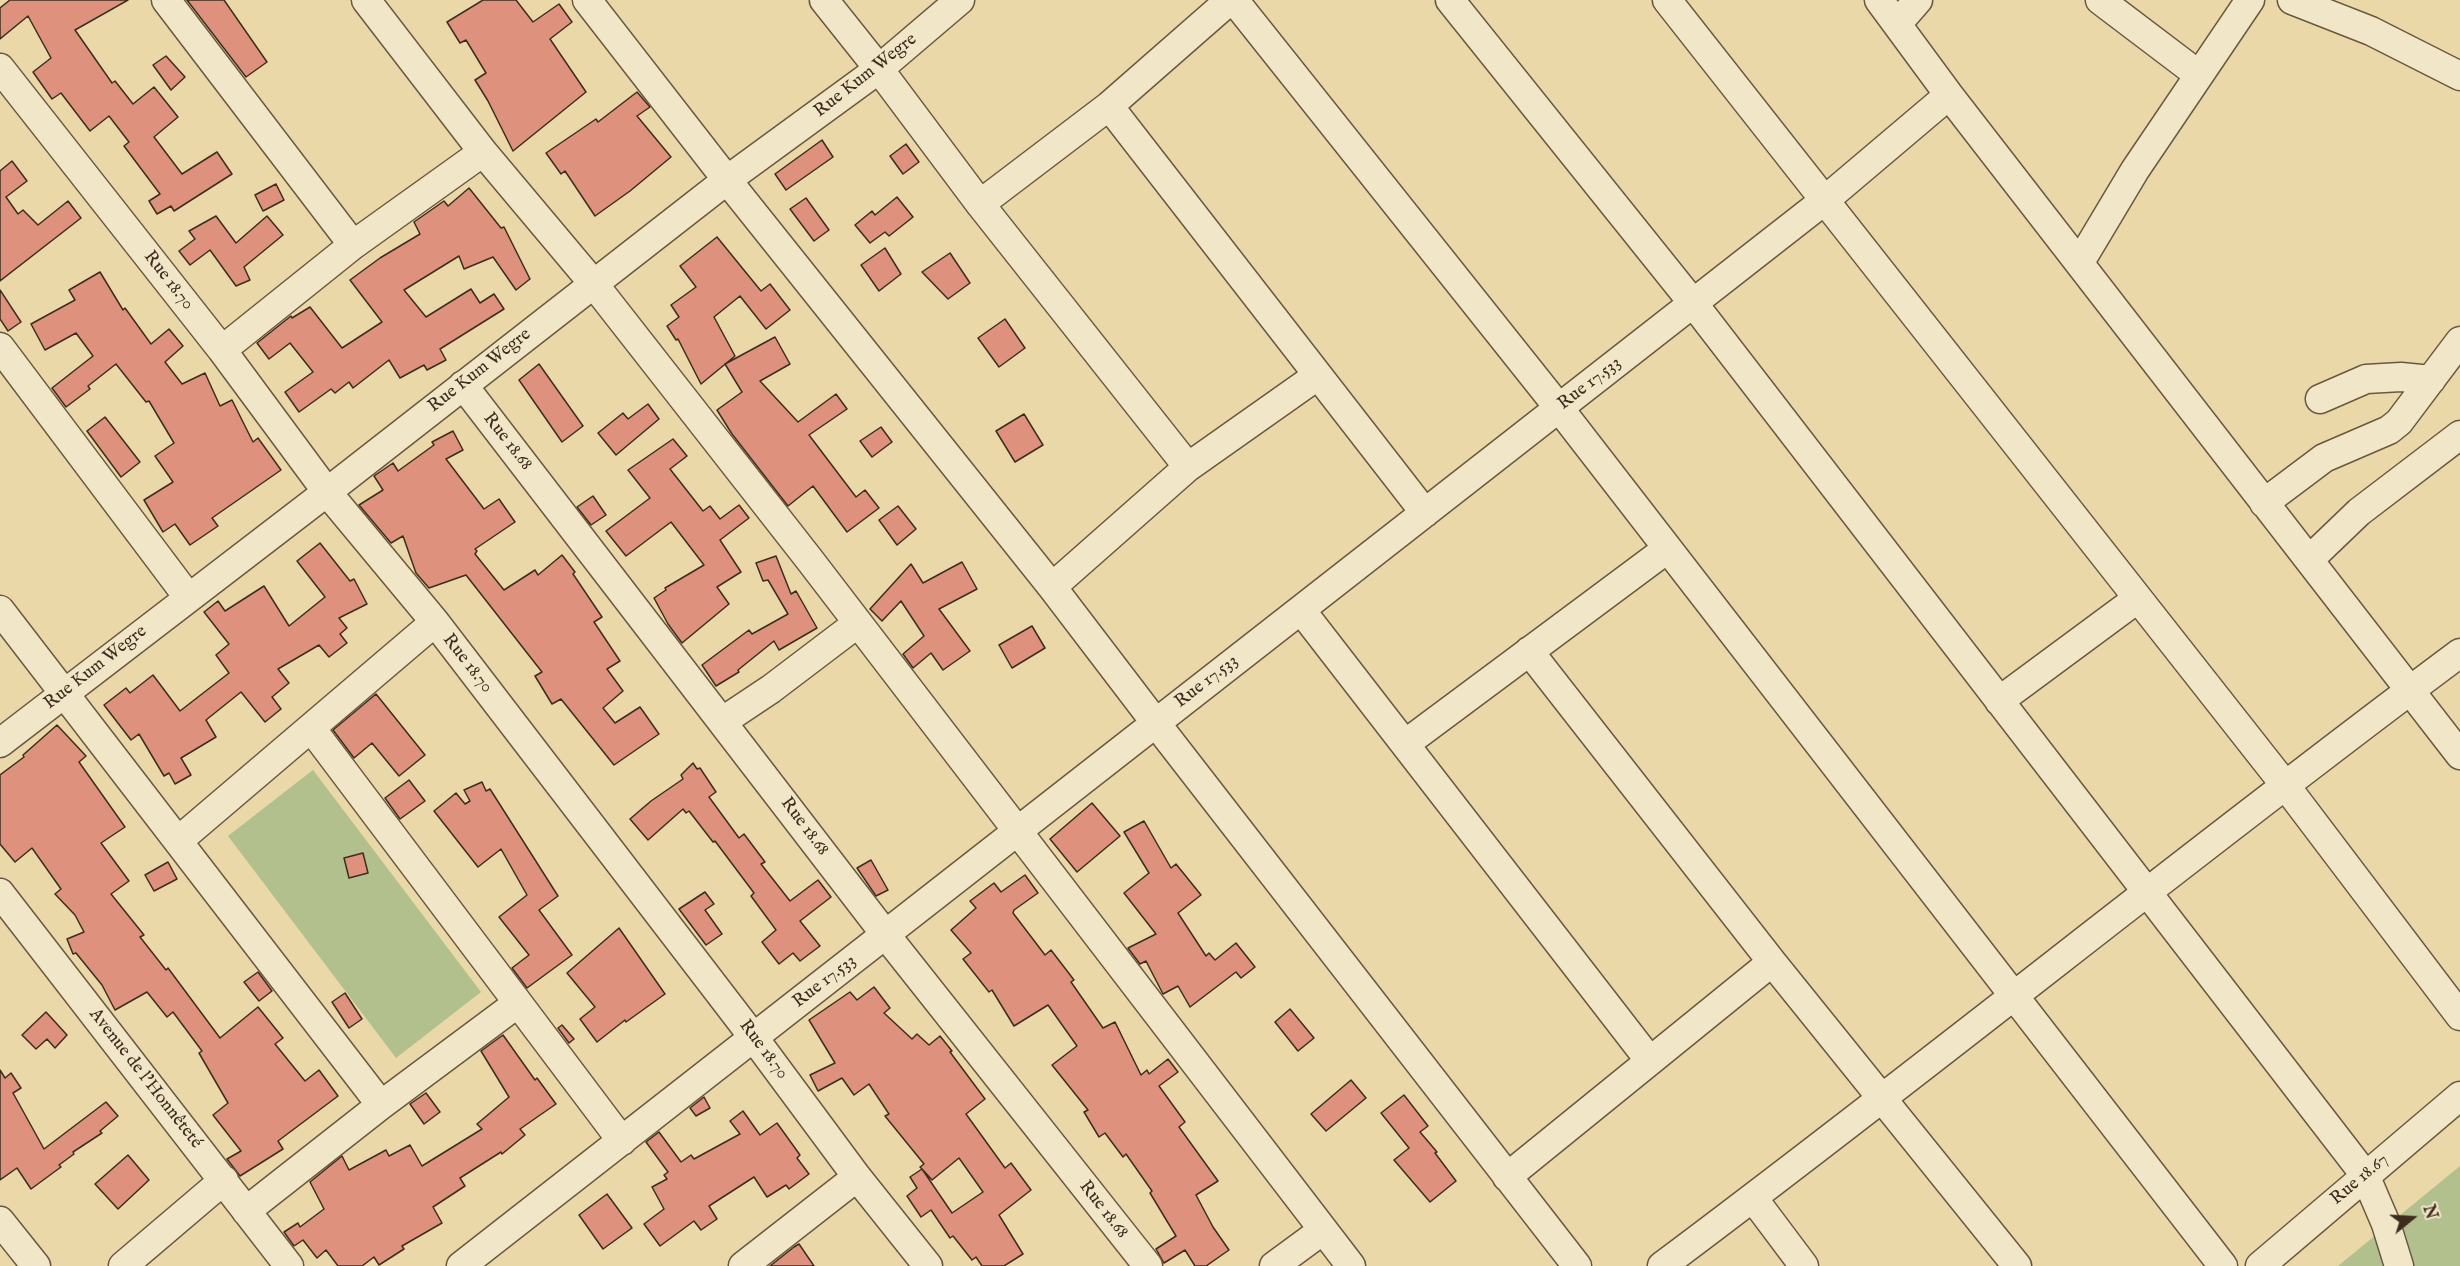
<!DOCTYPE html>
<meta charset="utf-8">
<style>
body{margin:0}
#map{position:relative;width:2460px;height:1266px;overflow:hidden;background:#ead8a9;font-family:"IM FELL English",serif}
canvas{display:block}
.north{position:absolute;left:2382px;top:1188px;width:60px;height:60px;-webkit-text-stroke:4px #f1e6c7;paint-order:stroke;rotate:72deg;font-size:16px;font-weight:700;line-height:24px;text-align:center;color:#3e2d1e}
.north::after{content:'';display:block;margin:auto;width:21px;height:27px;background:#3e2d1e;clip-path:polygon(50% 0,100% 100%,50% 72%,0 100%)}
</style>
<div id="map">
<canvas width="2460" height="1266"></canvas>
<div class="north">N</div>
</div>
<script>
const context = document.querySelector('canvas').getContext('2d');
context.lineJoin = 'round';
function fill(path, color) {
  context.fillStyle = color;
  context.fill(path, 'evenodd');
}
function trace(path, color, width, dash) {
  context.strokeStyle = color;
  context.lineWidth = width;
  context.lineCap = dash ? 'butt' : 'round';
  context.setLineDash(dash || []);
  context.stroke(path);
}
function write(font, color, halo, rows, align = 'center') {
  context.font = font + ' "IM FELL English",serif';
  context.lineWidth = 4.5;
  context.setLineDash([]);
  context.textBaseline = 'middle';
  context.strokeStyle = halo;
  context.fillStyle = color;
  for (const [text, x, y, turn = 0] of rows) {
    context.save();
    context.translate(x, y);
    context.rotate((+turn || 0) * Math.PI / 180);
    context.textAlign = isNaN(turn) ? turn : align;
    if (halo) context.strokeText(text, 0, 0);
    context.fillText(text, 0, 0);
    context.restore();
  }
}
const green = new Path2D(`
 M313 770 481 992 396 1058 228 836Z
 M2460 1166V1266H2338Z`);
const building = new Path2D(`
 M10 0H128L75 30 112 83 115 81 133 104 154 87 178 117 154 137 182 174 217 152 232 174 174 211 171 206 157 214 149 201 160 194 124 146 129 142 109 116 90 131 61 93 52 99 33 72 51 58 28 16 0 39V8Z
 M187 0H224L267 62 246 77Z
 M483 0H516L533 22 559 4 572 22 550 39 586 92 513 151 488 101 475 80 486 73 466 40 460 43 447 22Z
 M166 56 185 77 171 90 153 65Z
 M637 92 650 107 637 116 671 157 630 191 595 216 565 171 561 174 546 153 596 119 598 122Z
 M822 140 833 157 786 190 775 174Z
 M906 144 919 162 903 174 890 156Z
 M12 161 27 181 6 197 18 214 23 210 38 225 68 201 81 218 0 281V171Z
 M276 184 284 200 263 211 255 195Z
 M469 188 501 228 504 227 530 279 516 290 493 257 464 269 459 256 404 290 426 317 471 289 480 303 494 294 504 309 440 349 446 360 427 370 424 365 400 378 389 360 353 388 349 382 335 393 331 389 299 412 285 392 313 372 290 343 269 359 257 343 291 316 292 318 310 307 342 348 382 322 350 280 380 258 420 234 414 222 444 201 448 206Z
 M897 197 913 217 889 236 885 232 870 243 855 225 872 211 875 215Z
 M806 198 829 230 814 241 790 209Z
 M216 216 236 243 267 216 283 235 244 267 250 280 236 286 210 250 190 265 179 251 195 239 189 231Z
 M717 237 761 291 770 284 790 310 766 329 740 296 714 317 735 356 701 384 678 339 676 340 667 326 679 317 671 305 696 287 680 266Z
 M885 248 901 274 879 291 861 265Z
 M950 253 970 283 948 299 922 272Z
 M100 272 123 310 125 308 151 344 169 329 183 346 165 362 182 384 205 373 220 406 232 400 253 442 258 438 281 470 212 518 218 526 190 545 175 524 163 532 144 500 173 482 155 456 174 443 149 401 146 402 116 364 88 386 90 389 66 407 52 388 93 356 76 333 45 350 31 324 75 300 69 290Z
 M0 290 21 322 8 331 0 319Z
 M1005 319 1025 348 999 367 978 338Z
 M775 337 790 364 760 381 798 422 836 394 847 409 809 435 856 497 865 490 879 508 847 532 813 486 788 506 732 434 717 410 742 392 725 364Z
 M539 364 583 426 562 442 519 380Z
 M648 404 659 419 616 455 598 433 623 413 628 419Z
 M1024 414 1043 445 1015 462 996 431Z
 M105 417 140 462 121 477 87 431Z
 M881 427 892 442 872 457 860 441Z
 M453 431 463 450 446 459 484 509 499 499 515 522 475 549 477 551 475 554 504 590 535 570 538 575 562 555 575 572 573 574 602 617 594 622 620 661 607 669 623 691 603 708 615 723 640 707 659 734 614 765 561 699 552 704 535 676 542 672 466 575 429 588 416 573 403 536 391 543 359 505 383 490 374 476 393 463 398 471 434 445 432 442Z
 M673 439 687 456 670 469 703 511 710 506 720 519 739 505 749 518 720 540 741 572 717 587 729 604 682 643 668 624 654 598 666 590 665 588 704 565 671 522 626 556 606 531 650 498 628 470Z
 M593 496 606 515 591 525 577 507Z
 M898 506 916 529 897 545 879 520Z
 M320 543 350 581 354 579 367 604 339 618 347 628 340 634 347 643 329 657 319 645 278 669 289 683 272 697 281 709 265 722 241 692 206 720 216 737 181 758 191 775 175 784 169 773 164 776 139 734 131 740 104 705 126 688 130 693 153 675 180 711 229 673 216 655 229 644 204 612 218 601 225 611 264 586 289 626 325 597 297 561Z
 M776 556 791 594 796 591 817 628 779 650 774 641 738 670 739 672 716 686 702 665 749 630 752 634 788 614 768 580 763 581 756 563Z
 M962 562 977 589 939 609 970 651 943 670 931 653 913 668 903 654 924 636 901 601 882 621 870 609 911 564 923 583Z
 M1032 626 1045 648 1012 668 999 645Z
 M376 694 425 755 399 776 372 743 354 758 333 730Z
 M57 725 86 756 79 762 125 827 101 843 129 881 111 894 144 935 140 937 166 970 168 968 220 1038 258 1007 283 1038 275 1044 305 1081 319 1070 338 1096 278 1141 283 1149 240 1176 227 1159 241 1151 213 1115 228 1103 199 1053 202 1051 173 1012 167 1017 147 992 115 1010 102 985 76 953 73 954 67 939 84 932 75 915 55 894 61 889 32 848 15 862 0 844V775L24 757 23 755Z
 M693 763 697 769 700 768 716 792 709 797 739 838 744 834 765 862 761 864 790 901 818 880 831 897 800 921 820 946 800 961 793 953 779 964 762 942 776 930 751 896 754 893 715 841 713 842 689 811 686 813 683 809 648 840 630 819 651 801 683 779 681 775Z
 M409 780 425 801 400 819 385 798Z
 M482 782 486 791 490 789 558 896 539 910 572 955 527 988 512 968 529 955 499 917 527 895 501 849 478 867 434 811 456 793 465 804 470 801 464 790Z
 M1092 803 1120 836 1077 872 1050 839Z
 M1144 821 1171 868 1176 864 1201 895 1178 913 1206 956 1209 953 1215 960 1236 943 1255 967 1241 978 1236 972 1190 1007 1178 986 1163 994 1146 961 1140 964 1128 948 1156 934 1124 893 1149 873 1124 832Z
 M363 853 368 873 349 878 344 858Z
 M871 860 888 890 876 896 857 868Z
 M168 862 177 879 154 891 145 875Z
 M1025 875 1038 893 1014 910 1013 913 1045 955 1051 950 1074 980 1071 982 1103 1028 1115 1022 1141 1075 1147 1070 1149 1074 1168 1059 1178 1072 1159 1086 1185 1122 1179 1127 1218 1181 1196 1195 1213 1227 1229 1250 1206 1266H1195L1185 1250 1164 1263 1156 1249 1176 1236 1150 1193 1152 1191 1126 1154 1123 1157 1105 1133 1099 1137 1084 1112 1088 1110 1052 1065 1077 1046 1048 1005 1014 1026 992 990 989 992 963 959 971 953 951 930 976 908 970 901 994 883 1001 892Z
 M705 892 714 904 705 910 722 934 706 945 679 909Z
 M619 928 665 994 626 1022 625 1020 597 1042 580 1019 595 1007 567 973Z
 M258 972 272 991 259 1001 244 982Z
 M874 987 890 1008 884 1013 912 1039 917 1034 929 1045 940 1036 952 1051 950 1052 985 1099 966 1114 1005 1168 1011 1163 1031 1190 999 1215 1023 1254 1004 1266H982L976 1257 972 1260 953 1236 950 1238 931 1210 921 1217 907 1196 917 1188 910 1177 922 1169 920 1167 924 1164 885 1116 889 1114 869 1084 854 1095 842 1078 818 1091 810 1075 835 1063 809 1020 850 992 857 1000ZM959 1158 983 1192 952 1213 922 1169 932 1180Z
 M345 993 362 1019 349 1028 332 1002Z
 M1290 1009 1314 1038 1298 1051 1275 1022Z
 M46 1012 67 1035 55 1048 47 1039 36 1049 22 1035Z
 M562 1025 574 1039 569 1043 558 1028Z
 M503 1035 535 1080 537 1078 556 1104 520 1129 525 1135 502 1154 501 1152 460 1178 465 1186 433 1207 442 1223 402 1246 404 1249 379 1265 374 1257 362 1266H338L326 1250 317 1258 303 1240 294 1246 284 1232 298 1223 300 1227 324 1209 310 1182 342 1156 349 1170 386 1150 389 1156 410 1145 422 1166 482 1129 477 1124 509 1097 481 1051Z
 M0 1070 5 1078 11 1073 21 1088 13 1093 44 1149 106 1102 118 1116 100 1131 102 1133 73 1152 74 1154 59 1165 61 1167 31 1189 17 1168 0 1180Z
 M1351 1080 1366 1098 1326 1131 1311 1114Z
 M426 1093 440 1112 424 1124 410 1104Z
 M1404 1095 1428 1126 1420 1132 1437 1152 1435 1153 1456 1181 1430 1202 1394 1160 1409 1148 1381 1113Z
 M704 1097 710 1108 696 1116 690 1108Z
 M743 1111 760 1135 777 1123 800 1155 797 1158 809 1174 789 1189 786 1185 767 1197 754 1177 709 1206 717 1219 701 1230 694 1221 660 1246 644 1224 664 1209 652 1187 667 1179 664 1175 668 1172 646 1142 659 1132 681 1162 691 1155 694 1159 740 1134 730 1121Z
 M128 1155 149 1180 118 1209 95 1184Z
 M607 1194 632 1228 603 1249 579 1215Z
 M799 1244 814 1266H770L794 1247Z`);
const minor = new Path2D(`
 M166 0 353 245
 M366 0 483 152 593 283 809 559 1351 1266
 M587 0 727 180 1052 587 1155 722 1577 1266
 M824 0 879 69 980 204 1188 467
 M1234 0 1559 408 2223 1266
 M1450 0 1693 303 2365 1175 2386 1224 2399 1266
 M1667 0 2285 785 2460 1016
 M1879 0 1949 95 2460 755
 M2100 0 2199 75
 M2292 0 2371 31 2460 76
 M1898 23 1918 0
 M0 68 222 350 327 492 435 622 754 1038 857 1177 928 1266
 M1109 106 1425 513
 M980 204 1109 106 1230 0
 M2080 262 2135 170 2250 0
 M0 347 188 597
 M222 350 353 245 483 152
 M463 385 885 934 1148 1266
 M2320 399 2366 379 2401 377 2431 380
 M2264 503 2324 458 2389 430 2399 422 2460 341
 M2310 559 2359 512 2460 435
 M1052 587 1188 467 1317 376
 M0 610 381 1105
 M1301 610 1650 1061
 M1529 651 1772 962 2017 1266
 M1999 701 2137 599
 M723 721 771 689 858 623
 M311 728 622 1141
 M0 743 327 492 727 180 879 69 960 0
 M1405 744 1667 549
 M178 841 435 622
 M0 893 289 1266
 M1507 1177 1772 962
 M1753 1198 1804 1266
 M246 1211 381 1105 518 1003
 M0 1221 36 1266
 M123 1266 224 1180
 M461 1266 1825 200 1949 95
 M743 1266 857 1177
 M1274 1266 1323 1230
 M1662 1266C1931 1065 2191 853 2460 653
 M2260 1266 2460 1096`);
const streetNames = [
 ["Rue Kum Wegre",866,76,-38],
 ["Rue 18.70",168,281,52],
 ["Rue Kum Wegre",480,371,-38],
 ["Rue 17.533",1590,384,-38],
 ["Rue 18.68",507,442,52],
 ["Rue 18.70",467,664,52],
 ["Rue Kum Wegre",96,668,-38],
 ["Rue 17.533",1207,682,-38],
 ["Rue 18.68",804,827,53],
 ["Rue 17.533",825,982,-38],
 ["Rue 18.70",763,1050,53],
 ["Avenue de l'Honnêteté",145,1079,52],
 ["Rue 18.67",2360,1180,-40],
 ["Rue 18.68",1103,1210,52]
];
fill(green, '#b1c08c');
fill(building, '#de917d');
trace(building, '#3e2d1e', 1.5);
trace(minor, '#695841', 31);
trace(minor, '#f1e6c7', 28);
write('18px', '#3e2d1e', '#f1e6c7', streetNames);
</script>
